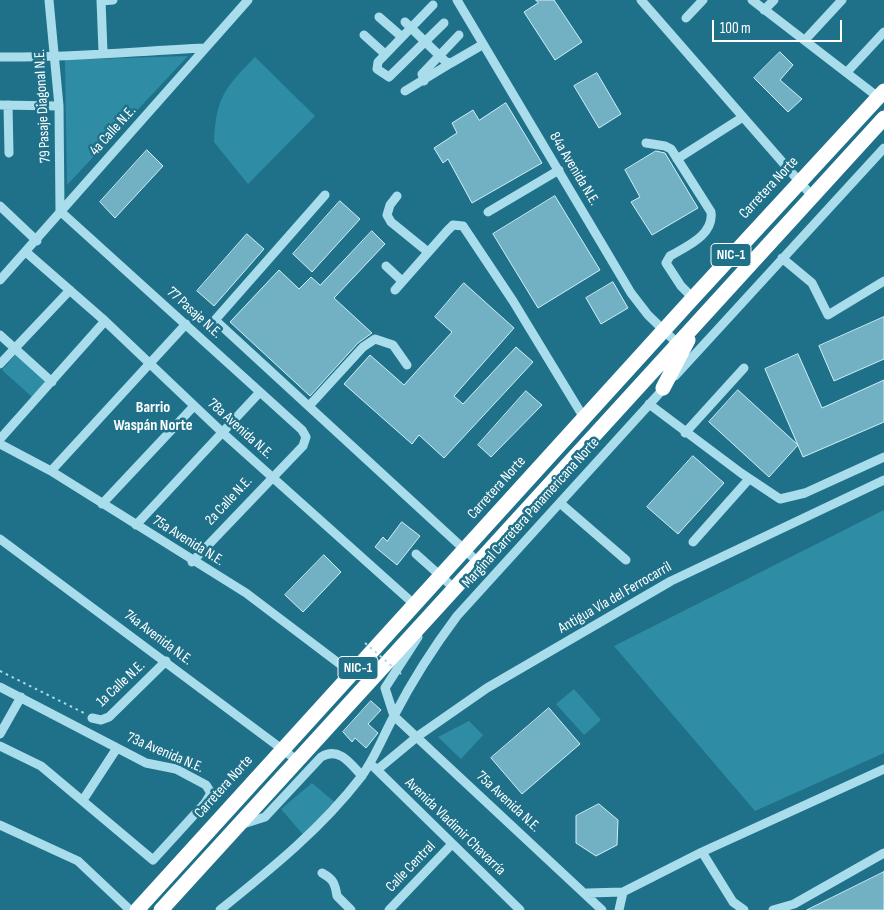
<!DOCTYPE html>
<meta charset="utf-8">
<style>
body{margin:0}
#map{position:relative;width:884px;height:910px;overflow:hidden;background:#1f718a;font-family:"Sofia Sans Condensed",sans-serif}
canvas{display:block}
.scale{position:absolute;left:712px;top:20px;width:130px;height:22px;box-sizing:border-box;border:2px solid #fff;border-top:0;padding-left:6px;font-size:15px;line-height:18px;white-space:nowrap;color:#fff;-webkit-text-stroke:4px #1f718a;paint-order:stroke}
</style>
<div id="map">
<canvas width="884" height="910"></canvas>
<div class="scale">100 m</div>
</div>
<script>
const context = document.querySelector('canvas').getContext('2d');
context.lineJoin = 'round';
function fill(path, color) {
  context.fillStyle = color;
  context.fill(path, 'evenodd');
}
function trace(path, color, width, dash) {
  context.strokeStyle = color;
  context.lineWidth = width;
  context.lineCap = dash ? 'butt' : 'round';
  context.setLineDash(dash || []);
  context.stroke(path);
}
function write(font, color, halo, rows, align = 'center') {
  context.font = font + ' "Sofia Sans Condensed",sans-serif';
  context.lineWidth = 5;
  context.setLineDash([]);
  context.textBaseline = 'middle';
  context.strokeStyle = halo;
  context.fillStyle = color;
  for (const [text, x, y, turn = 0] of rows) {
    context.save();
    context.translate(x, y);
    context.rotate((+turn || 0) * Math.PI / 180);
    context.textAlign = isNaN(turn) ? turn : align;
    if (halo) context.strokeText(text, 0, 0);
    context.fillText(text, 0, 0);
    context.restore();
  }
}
const green = new Path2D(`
 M188 56 67 185 65 60Z
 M255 57 315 116 248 184 214 142C216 97 225 88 255 57Z
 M17 353 47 380 32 397 2 370Z
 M884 510V753L755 811 614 646Z
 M574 689 601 720 584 735 556 704Z
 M469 721 483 735 461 759 438 737Z
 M312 783 338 805 306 838 281 809Z`);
const building = new Path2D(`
 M536 0H554L582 42 555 60 524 12 538 3Z
 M780 52 793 65 780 80 802 99 788 112 754 78Z
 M597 73 621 114 599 128 574 86Z
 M506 103 542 163 472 203 448 159 443 163 434 148 457 133 452 123 473 110 479 120Z
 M147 150 163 166 115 218 100 202Z
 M656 151 665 153 698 208 652 235 631 202 640 197 625 170Z
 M555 196 600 270 538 308 493 234Z
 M340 201 360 219 312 272 293 254Z
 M372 231 385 244 334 298 372 333 358 343 310 396 230 322 279 270 299 289 311 277 320 285Z
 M247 234 264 249 214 306 197 291Z
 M613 282 628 308 601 324 586 298Z
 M464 283 514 328 454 396 463 404 516 347 533 362 444 458 419 435 412 444 344 384 370 355 404 385 452 332 435 317Z
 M884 317V359L834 381 819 346Z
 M798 354 822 408 884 380V422L803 457 765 369Z
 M738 390 798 445 769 477 709 422Z
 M526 391 542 405 491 457 478 445Z
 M693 456 724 483 678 534 647 507Z
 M402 522 420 536 397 565 375 547 383 537 387 541Z
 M324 555 341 572 303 612 285 595Z
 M371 701 381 710 368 724 378 733 366 748 355 738 352 742 343 732Z
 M549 708 580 744 522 794 491 758Z
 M599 804 618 820 617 845 596 856 576 843V816Z
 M884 872V910H807Z`);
const path = new Path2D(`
 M0 671 86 714`);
const minor = new Path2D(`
 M49 0 59 106 60 211 302 430 306 437 303 446 192 562
 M101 0 103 52
 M457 0 631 293 648 315 678 344
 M641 0 812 196
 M752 0 878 97
 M101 1 113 0
 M433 5 378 62 377 69 389 77 444 23
 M764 10 774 0
 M379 17 402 37
 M686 18 703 0
 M405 22 446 62 451 63 482 45
 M364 35 385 54
 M805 40 842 0
 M0 57C69 58 137 51 205 48
 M847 72 884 32
 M424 81 422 74 459 35
 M405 91 451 63
 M0 105 59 106
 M8 105 9 153
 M646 143 665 146 671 149 711 212C714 235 687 246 670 256L666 263 681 286 693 298
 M677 159 743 117
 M325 195 215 320 478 562
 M397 196 390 205 387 215 391 222 428 252
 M0 206 37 241
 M488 212 559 170
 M26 252 105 321 224 434 415 605
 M782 258 812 283 828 315 884 281
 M386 266 402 281
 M0 280 248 0
 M395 290 447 231 453 225 463 226 513 301 584 418
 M0 335 52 382
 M0 364 70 290
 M675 376 884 148
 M649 404 741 473 780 499 805 493 884 457
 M309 406 363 347 375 339 393 345 407 365
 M685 433 744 368
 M0 439 105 321
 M0 444 51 471 246 593 353 674
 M51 471 186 324
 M560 503 626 560
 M102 504 194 406
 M136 525 260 392
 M0 539 298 761
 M693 542 749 479
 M416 554 454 588
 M418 637 385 688 394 716 602 910
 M0 687 146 763 176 769 206 785 211 793 205 803 153 860 41 766 0 746
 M92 718 101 720 109 717 166 661
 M0 734 21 697
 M374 767 520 910
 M377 770 418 736 487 688 671 581 884 480
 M83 800 117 748
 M0 825 78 861 130 910
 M240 825 265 817 321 757C339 746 351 764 362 776
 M702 852 733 902 744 910
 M322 873C333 879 335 883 337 896L351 910
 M587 893 623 892 702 852 884 769
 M220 910C271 869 321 829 361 777 375 758 383 736 394 716 412 681 433 648 457 616L666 386
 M389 910 452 844
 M619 910 623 892
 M773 910 794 904 884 853`);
const highway = new Path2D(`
 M663 388 688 340
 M137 910 693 298 884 91
 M161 910 884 118`);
const pathBridge = new Path2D(`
 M365 643 401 674`);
const shields = [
 [731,255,40],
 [358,668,40]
];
const shieldNames = [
 ["NIC-1",731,255],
 ["NIC-1",358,668]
];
const streetNames = [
 ["79 Pasaje Diagonal N.E.",43,106,-93],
 ["4a Calle N.E.",113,131,-48],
 ["84a Avenida N.E.",574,169,59],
 ["Carretera Norte",769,188,-47],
 ["77 Pasaje N.E.",194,313,42],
 ["78a Avenida N.E.",240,429,42],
 ["Carretera Norte",497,488,-48],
 ["2a Calle N.E.",229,501,-47],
 ["Marginal Carretera Panamericana Norte",531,513,-48],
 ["75a Avenida N.E.",188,541,32],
 ["Antigua Vía del Ferrocarril",615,598,-30],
 ["74a Avenida N.E.",158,638,37],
 ["1a Calle N.E.",121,684,-43],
 ["73a Avenida N.E.",165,753,23],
 ["Carretera Norte",224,787,-48],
 ["75a Avenida N.E.",508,802,43],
 ["Avenida Vladimir Chavarría",455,827,44],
 ["Calle Central",411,867,-46]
];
const neighbourhoodNames = [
 ["Barrio",153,408],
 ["Waspán Norte",153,426]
];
fill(green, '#2f8ca5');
fill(building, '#71b1c3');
trace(building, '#cfeff8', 1);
trace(path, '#aaddeb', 2, [2.5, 4]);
trace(minor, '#aaddeb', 9);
trace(highway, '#fff', 15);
trace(pathBridge, '#aaddeb', 2, [2.5, 4]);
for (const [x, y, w] of shields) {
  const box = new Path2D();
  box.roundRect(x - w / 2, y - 11.5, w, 23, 4);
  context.fillStyle = '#1f718a';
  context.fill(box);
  trace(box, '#fff', 1);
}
write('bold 14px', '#fff', null, shieldNames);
write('15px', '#fff', '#1f718a', streetNames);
write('bold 16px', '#fff', '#1f718a', neighbourhoodNames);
</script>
